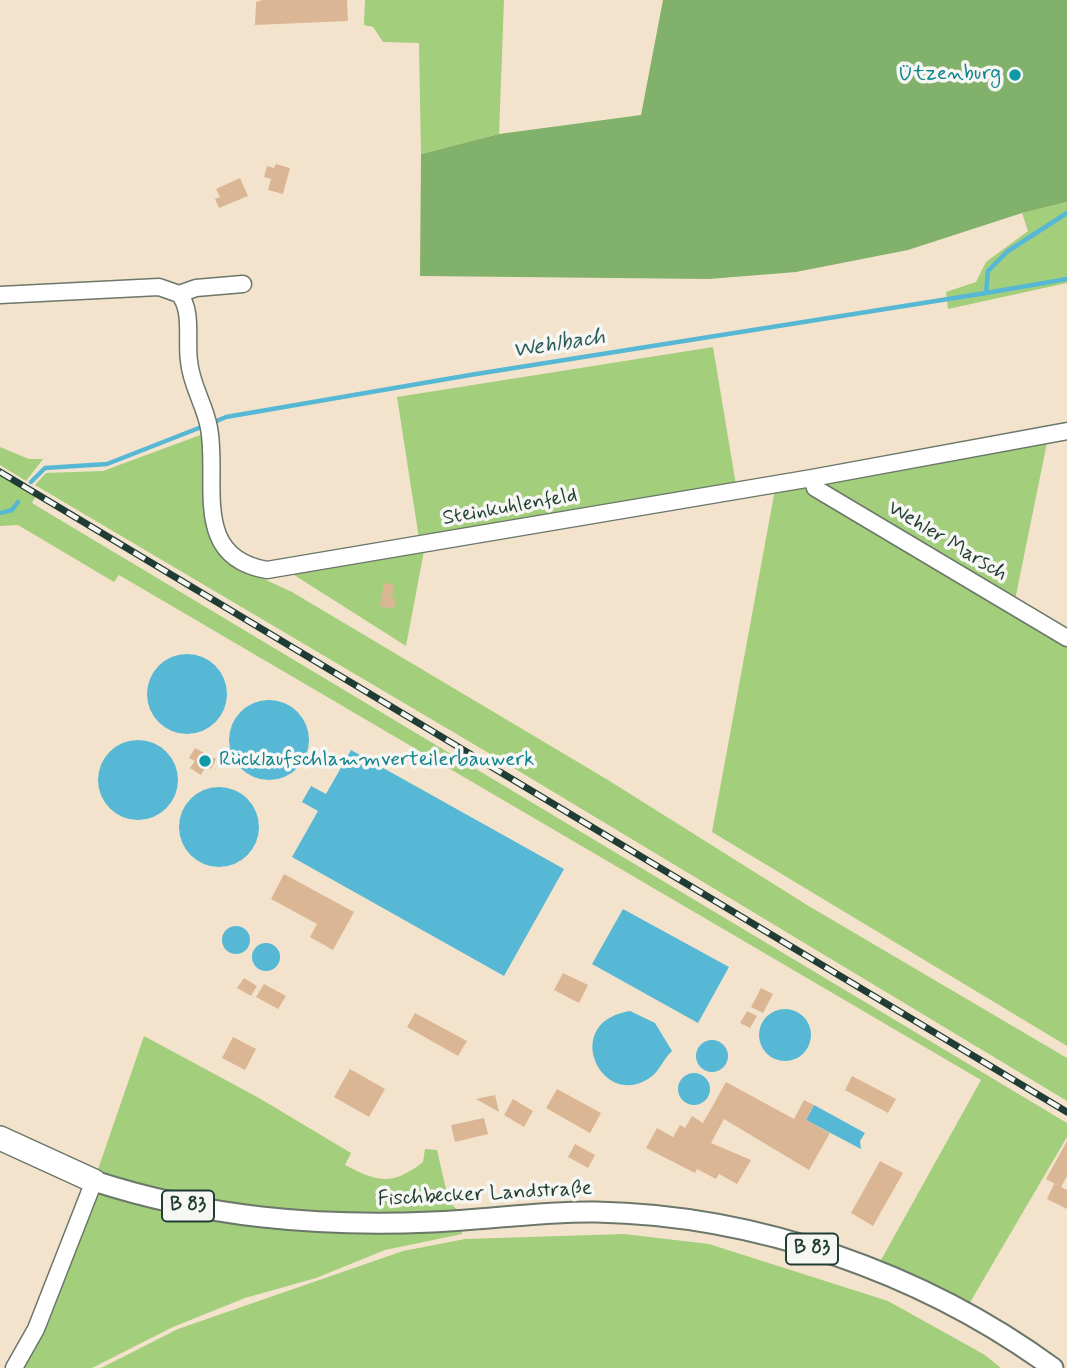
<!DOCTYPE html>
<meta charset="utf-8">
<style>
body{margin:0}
canvas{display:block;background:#f4e3cc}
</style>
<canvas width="1067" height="1368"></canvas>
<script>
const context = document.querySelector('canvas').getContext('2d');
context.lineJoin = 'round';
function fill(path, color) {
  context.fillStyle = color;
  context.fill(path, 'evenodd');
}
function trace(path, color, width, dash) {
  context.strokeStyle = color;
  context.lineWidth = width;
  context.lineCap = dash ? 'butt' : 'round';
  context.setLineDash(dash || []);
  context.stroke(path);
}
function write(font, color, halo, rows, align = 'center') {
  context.font = font + ' Mynerve,sans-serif';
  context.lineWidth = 7;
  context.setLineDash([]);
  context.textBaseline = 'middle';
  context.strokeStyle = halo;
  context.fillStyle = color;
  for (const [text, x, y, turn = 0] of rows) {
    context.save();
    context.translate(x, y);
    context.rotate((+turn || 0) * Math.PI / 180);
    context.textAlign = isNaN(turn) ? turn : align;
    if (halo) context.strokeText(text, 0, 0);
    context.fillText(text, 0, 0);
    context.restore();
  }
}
const green = new Path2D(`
 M365 0H504L499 134 421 154 419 43 383 42 373 27 364 25Z
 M1067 202V283L948 309 946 292 976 282 986 262 1028 231 1022 213Z
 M713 347 737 491 420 545 397 397Z
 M1049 433 1014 605 1067 638V1046L712 832 776 484Z
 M203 434 202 493 212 537 240 568 292 592 608 780 807 905 1067 1058V1101L497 758 35 485 46 473 103 471Z
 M0 447 29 459H43L26 481 0 465Z
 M0 472 37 494 32 503 1067 1123V1137L965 1311 876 1269 981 1080 119 575 114 582 18 525 0 526Z
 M424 551 406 646 291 573Z
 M144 1036 259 1098 351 1153 345 1165C378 1182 392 1186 423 1162L425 1149 437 1150 449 1202 461 1213 462 1234 385 1250 316 1278 245 1298 173 1327 92 1368H14L94 1181Z
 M624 1234 709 1244 888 1301 985 1355 1001 1368H101L178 1329 403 1251 465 1239Z`);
const forest = new Path2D(`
 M663 0H1067V202L1022 213 908 250 796 272 709 279 420 276 421 154 499 134 641 115Z`);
const water = new Path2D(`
 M147 694a40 40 0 1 1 80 0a40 40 0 1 1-80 0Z
 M229 740a40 40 0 1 1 80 0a40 40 0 1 1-80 0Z
 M98 780a40 40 0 1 1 80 0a40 40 0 1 1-80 0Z
 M351 750 564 869 504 976 292 857 318 811 302 802 311 786 326 794Z
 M179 827a40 40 0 1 1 80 0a40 40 0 1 1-80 0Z
 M623 909 729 967 698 1023 592 964Z
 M222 940a14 14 0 1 1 28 0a14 14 0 1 1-28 0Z
 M252 957a14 14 0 1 1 28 0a14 14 0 1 1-28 0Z
 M759 1035a26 26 0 1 1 52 0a26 26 0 1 1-52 0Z
 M630 1011 655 1023 672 1051C662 1060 660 1072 648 1079 601 1109 560 1022 630 1011Z
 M696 1056a16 16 0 1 1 32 0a16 16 0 1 1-32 0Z
 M678 1089a16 16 0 1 1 32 0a16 16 0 1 1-32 0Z
 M814 1105 865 1133 860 1141 861 1149 806 1120Z`);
const stream = new Path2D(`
 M986 293 1067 279
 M212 423 226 417 470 375 986 293 988 271 1008 251 1067 213
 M31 482 45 468 107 464 204 426
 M0 513 12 510 18 502`);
const building = new Path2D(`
 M262 0H347L348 21 255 25 256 2Z
 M276 164 290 168 283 194 268 190 271 179 264 177 267 166 274 168Z
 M240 178 248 196 219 208 215 199 220 197 216 189Z
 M384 583 394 585 392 598 396 599 394 609 380 606Z
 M195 748 216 759 211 769 206 766 201 775 190 768 195 761 189 758Z
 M284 874 354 912 333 950 310 937 317 924 271 899Z
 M563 973 588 985 579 1003 554 990Z
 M244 978 257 986 251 996 237 988Z
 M264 984 286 996 278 1009 256 997Z
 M761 988 773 994 763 1013 751 1007Z
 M747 1011 757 1016 750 1028 740 1023Z
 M415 1013 467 1041 458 1056 407 1027Z
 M233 1037 256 1049 245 1070 222 1058Z
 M350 1069 385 1089 369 1117 334 1097Z
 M852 1076 896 1099 888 1113 845 1090Z
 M726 1082 794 1119 804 1100 814 1105 806 1120 830 1133 809 1170 724 1119 711 1143 751 1160 737 1184 719 1174 716 1179 697 1169 695 1173 646 1148 657 1128 673 1137 680 1125 685 1128 692 1116 703 1123Z
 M557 1089 601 1113 590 1133 546 1108Z
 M495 1095 499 1112 476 1099Z
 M513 1099 533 1111 524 1127 504 1115Z
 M484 1118 488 1134 455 1142 451 1125Z
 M1067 1141V1176L1061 1187 1067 1190V1209L1047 1199 1054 1184 1059 1186 1046 1179Z
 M575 1144 595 1155 588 1168 568 1157Z
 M880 1161 903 1173 873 1226 851 1213Z`);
const minor = new Path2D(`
 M179 294 196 288 243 284
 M0 295 159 287 179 294C193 310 186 340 189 361 191 385 205 405 209 428 219 481 190 557 267 570L812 478 1067 431
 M812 478 815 488 1067 638
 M14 1368 36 1329 94 1181`);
const major = new Path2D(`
 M94 1181C205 1217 316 1227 432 1222 487 1220 541 1211 596 1212 757 1215 923 1273 1053 1368`);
const highway = new Path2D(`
 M0 1138 94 1181`);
const rail = new Path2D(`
 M0 472 1067 1112`);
const markers = [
 [1015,75,7,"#0f9aa8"],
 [205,761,7,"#0f9aa8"]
];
const shields = [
 [188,1206,52],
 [812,1249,52]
];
const shieldNames = [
 ["B 83",188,1206],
 ["B 83",812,1249]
];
const cultureNames = [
 ["Ützenburg",1001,75],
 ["Rücklaufschlammverteilerbauwerk",219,761,"left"]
];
const streetNames = [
 ["Steinkuhlenfeld",510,508,-10],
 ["Wehler Marsch",947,542,31],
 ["Fischbecker Landstraße",485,1195,-3]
];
const waterNames = [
 ["Wehlbach",559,345,-9]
];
fill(green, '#a3ce7b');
fill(forest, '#82b16b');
fill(water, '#56b8d4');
trace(stream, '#56b8d4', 4.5);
fill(building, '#dbb694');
trace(minor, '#6a7769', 19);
trace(major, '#6a7769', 23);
trace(highway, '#6a7769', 26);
trace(minor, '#fff', 16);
trace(major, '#fff', 19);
trace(highway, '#fff', 23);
trace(rail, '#1f3d34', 7);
trace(rail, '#f6f6f2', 4.5, [13]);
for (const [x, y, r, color] of markers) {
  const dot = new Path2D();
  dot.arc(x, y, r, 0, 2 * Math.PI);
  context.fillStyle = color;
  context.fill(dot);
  trace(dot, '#f6f6f2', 2.5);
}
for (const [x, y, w] of shields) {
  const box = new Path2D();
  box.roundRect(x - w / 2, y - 15.5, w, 31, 5);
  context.fillStyle = '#f6f6f2';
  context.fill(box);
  trace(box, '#1f3d34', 2);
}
write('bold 19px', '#1f3d34', null, shieldNames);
write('21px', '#0d838f', '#f6f6f2', cultureNames, 'right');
write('21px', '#1f3d34', '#f6f6f2', streetNames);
write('italic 23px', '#2d5c5c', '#f6f6f2', waterNames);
</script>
